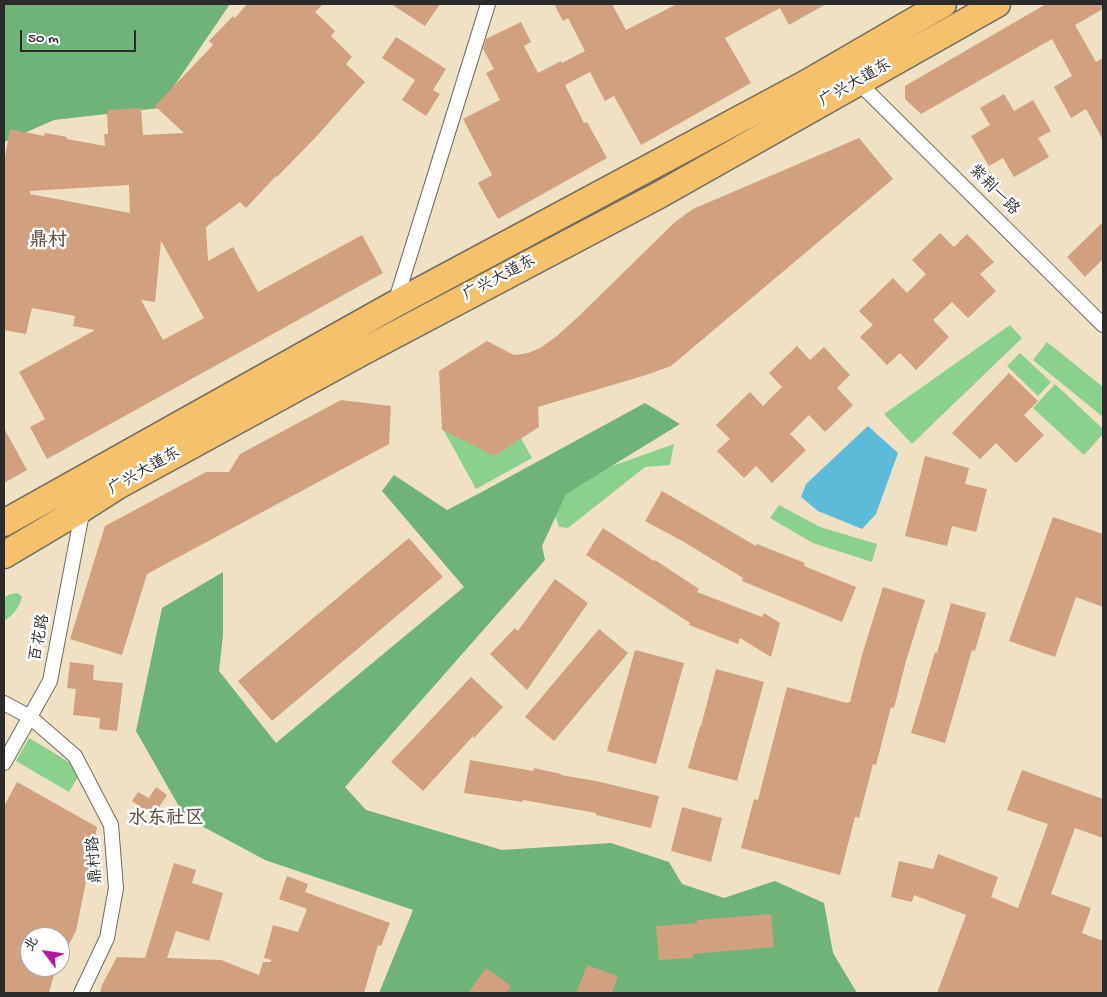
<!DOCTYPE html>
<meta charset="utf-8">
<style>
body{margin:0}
#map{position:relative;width:1107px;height:997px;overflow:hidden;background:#f0e1c4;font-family:"Gochi Hand","LXGW WenKai TC",sans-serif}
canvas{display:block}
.frame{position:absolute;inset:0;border:5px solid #2b2b2b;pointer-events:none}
.north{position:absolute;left:20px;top:927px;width:50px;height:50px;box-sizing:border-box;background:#fff;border:1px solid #aaa;border-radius:50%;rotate:301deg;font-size:14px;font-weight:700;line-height:20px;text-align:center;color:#2b2b2b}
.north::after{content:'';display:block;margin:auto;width:18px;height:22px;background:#b5179e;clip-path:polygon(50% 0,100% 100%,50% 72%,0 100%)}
.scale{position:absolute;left:20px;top:30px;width:116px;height:22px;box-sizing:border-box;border:2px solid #2b2b2b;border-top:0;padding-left:6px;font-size:15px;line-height:18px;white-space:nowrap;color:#2b2b2b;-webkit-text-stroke:4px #fff;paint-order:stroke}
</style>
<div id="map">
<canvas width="1107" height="997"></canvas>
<div class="frame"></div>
<div class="north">北</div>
<div class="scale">50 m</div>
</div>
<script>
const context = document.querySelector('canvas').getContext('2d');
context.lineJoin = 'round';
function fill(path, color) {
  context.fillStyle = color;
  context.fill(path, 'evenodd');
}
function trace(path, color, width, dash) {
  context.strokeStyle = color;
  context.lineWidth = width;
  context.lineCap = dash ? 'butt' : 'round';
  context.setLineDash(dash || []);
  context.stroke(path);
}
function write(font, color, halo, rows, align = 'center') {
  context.font = font + ' "Gochi Hand","LXGW WenKai TC",sans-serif';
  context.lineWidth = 5;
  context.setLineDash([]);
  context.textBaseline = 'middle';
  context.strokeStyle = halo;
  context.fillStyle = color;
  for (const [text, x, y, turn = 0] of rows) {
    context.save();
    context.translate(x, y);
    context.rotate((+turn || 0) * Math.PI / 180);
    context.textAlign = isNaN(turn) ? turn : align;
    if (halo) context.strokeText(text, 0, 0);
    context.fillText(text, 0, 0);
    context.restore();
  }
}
const green = new Path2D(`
 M1010 325 1022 338 912 444 884 414Z
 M1047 342 1103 387V417L1033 360Z
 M1020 353 1051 382 1038 396 1007 366Z
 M1055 384 1103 429V434L1084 455 1033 408Z
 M499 398 532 458 476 489 443 429Z
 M674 444 670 465 645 467 568 528 559 527 550 500 576 479Z
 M779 505 820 527 877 544 872 562 813 543 770 518Z
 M18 593 22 597C19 608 13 615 4 621V598L10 594Z
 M29 738 69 762 78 777 69 792 16 761Z`);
const forest = new Path2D(`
 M4 4H230L159 108 54 120 4 142Z
 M645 403 680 424 566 494 542 546 545 560 345 787 366 810 502 850 611 843 669 862 682 884 724 898 775 881 824 903 833 953 857 993H379L413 910 265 860 185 817 136 731 162 608 223 572V635L219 671 276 743 464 587 382 491 394 475 447 510 478 494Z`);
const water = new Path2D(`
 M868 426 898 453 876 514 862 529 818 511 801 497 806 484Z`);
const building = new Path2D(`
 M247 4H323L315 12 335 31 331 36 352 57 346 64 365 82 315 138 277 177 276 176 246 208 240 202 206 227 208 261 233 247 258 292 362 235 383 273 47 459 30 427 45 419 19 372 95 330 73 326 75 316 32 308 26 334 4 330V162L10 129 44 136 45 133 67 137V139L105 146 104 134H108L107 110 141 108 143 135 184 133 155 106 213 45 209 41 233 16 235 18ZM129 185 130 213 30 194V191ZM161 241 204 318 163 340 141 300 155 302Z
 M391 4H440L425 26Z
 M554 4H612L626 30 677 4H826L789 25 780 8 725 38 751 83 641 145 614 96 605 101 590 72 565 85 584 123 587 122 607 158 498 219 478 183 492 175 463 119 500 100 486 73 494 69 483 49 486 39 521 22 531 42 524 46 538 73 561 61 562 63 585 51 568 18 563 21Z
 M1046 4H1103V9L1075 25 1096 62 1103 58V140L1086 109 1071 118 1054 87 1072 76 1052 39 921 114 905 99V86Z
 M396 37 446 69 433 90 440 94 426 116 402 100 415 80 382 58Z
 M1004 94 1014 111 1033 100 1051 131 1038 138 1049 157 1014 177 1003 158 989 166 971 136 990 125 980 108Z
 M859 138 893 179 671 366 646 375 538 407 539 427 494 456 442 430 439 371 487 341 514 355 528 353 540 348 557 336 580 315 675 222 693 209Z
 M1103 222V259L1085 277 1067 257Z
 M940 233 954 247 967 234 994 262 980 274 996 291 968 318 952 302 933 320 949 337 916 370 900 353 887 365 860 337 873 325 859 311 893 278 907 293 926 274 912 260Z
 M797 346 810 360 824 347 850 375 837 388 853 405 825 432 809 415 790 434 806 450 772 483 756 466 744 478 717 451 730 439 716 425 750 392 763 406 782 387 769 373Z
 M1009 373 1038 401 1024 415 1044 435 1016 463 996 443 980 459 952 433Z
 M341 400 391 406 389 444 147 574 122 655 70 639 105 526 206 472H229L240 454Z
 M4 428 27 470 4 483Z
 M925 456 969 468 965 484 987 489 976 532 952 526 947 546 905 536Z
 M662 491 756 546 757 544 805 563 804 566 856 587 842 622 742 581 743 578 684 542 645 521Z
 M1053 517 1103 534V607L1076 597 1055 657 1009 641Z
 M603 528 654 561 655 560 699 589 697 592 762 617 764 613 780 623 771 657 740 638 738 644 689 625 690 623 586 555Z
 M409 538 443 577 272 721 238 681Z
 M555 579 588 603 527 690 490 654 515 628 518 631Z
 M883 587 925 600 906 661 894 708 891 707 876 765 873 764 859 818 855 817 840 875 741 848 754 799 758 800 787 687 847 703 848 702H850L862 655Z
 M951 603 986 613 975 651 972 650 945 743 911 733 935 652 937 653Z
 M599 629 628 653 554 741 525 717Z
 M635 650 684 663 656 764 607 751Z
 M70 662 94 665 93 680 123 683 117 731 99 729 100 718 73 715 76 689 67 688Z
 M716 669 764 682 737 781 688 768 700 726H701Z
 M471 677 503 707 473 739 474 735 423 791 391 762Z
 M470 760 533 771 534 768 561 774V775L596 781 659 796 651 828 596 815V813L523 800V802L464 793Z
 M1022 770 1103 799V838L1075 828 1051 894 1091 908 1082 933 1103 941V993H937L966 915 914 895 912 902 891 897 899 861 933 869 938 854 998 877 991 897 1018 908 1048 824 1007 810Z
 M17 782 97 827 76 931 60 962V937H30V967H56L49 993H4V806Z
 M156 787 167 795 153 816 132 801 138 792 149 798Z
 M682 807 722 818 711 862 671 851Z
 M174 863 196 870 192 883 223 893 209 941 176 931 167 958 221 960 259 975 263 962H271V960L264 958 273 925 298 932 307 909 279 899 287 876 308 884 305 892 390 923 381 946 378 945 364 993H100L102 985 117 957 145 958Z
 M771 914 774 947 693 954V958L659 960 656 926 697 923V920Z
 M587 965 618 976 612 993H576Z
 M486 968 511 986 506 993H468Z`);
const street = new Path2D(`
 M859 83 1103 325
 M395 303 488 4
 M4 703 30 717 75 756 111 825 116 888 107 938 81 993
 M4 763 50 681 83 508`);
const highway = new Path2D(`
 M4 523 395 304 807 83 943 4
 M4 555 83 508 119 485 364 351 661 194 997 4`);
const streetNames = [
 ["广兴大道东",856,84,-30],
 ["紫荆一路",993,191,45],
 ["广兴大道东",500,279,-28],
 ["广兴大道东",145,472,-30],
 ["百花路",41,638,-79],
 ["鼎村路",96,860,-94]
];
const quarterNames = [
 ["鼎村",48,242],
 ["水东社区",166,820]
];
fill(green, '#89d18d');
fill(forest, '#6eb378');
fill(water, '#5bbbd9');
fill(building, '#d1a07e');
trace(street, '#706b61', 16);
trace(highway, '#706b61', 29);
trace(street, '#fff', 14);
trace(highway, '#f5c16b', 26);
write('16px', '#2b2b2b', '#fff', streetNames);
write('bold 19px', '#655448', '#fff', quarterNames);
</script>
